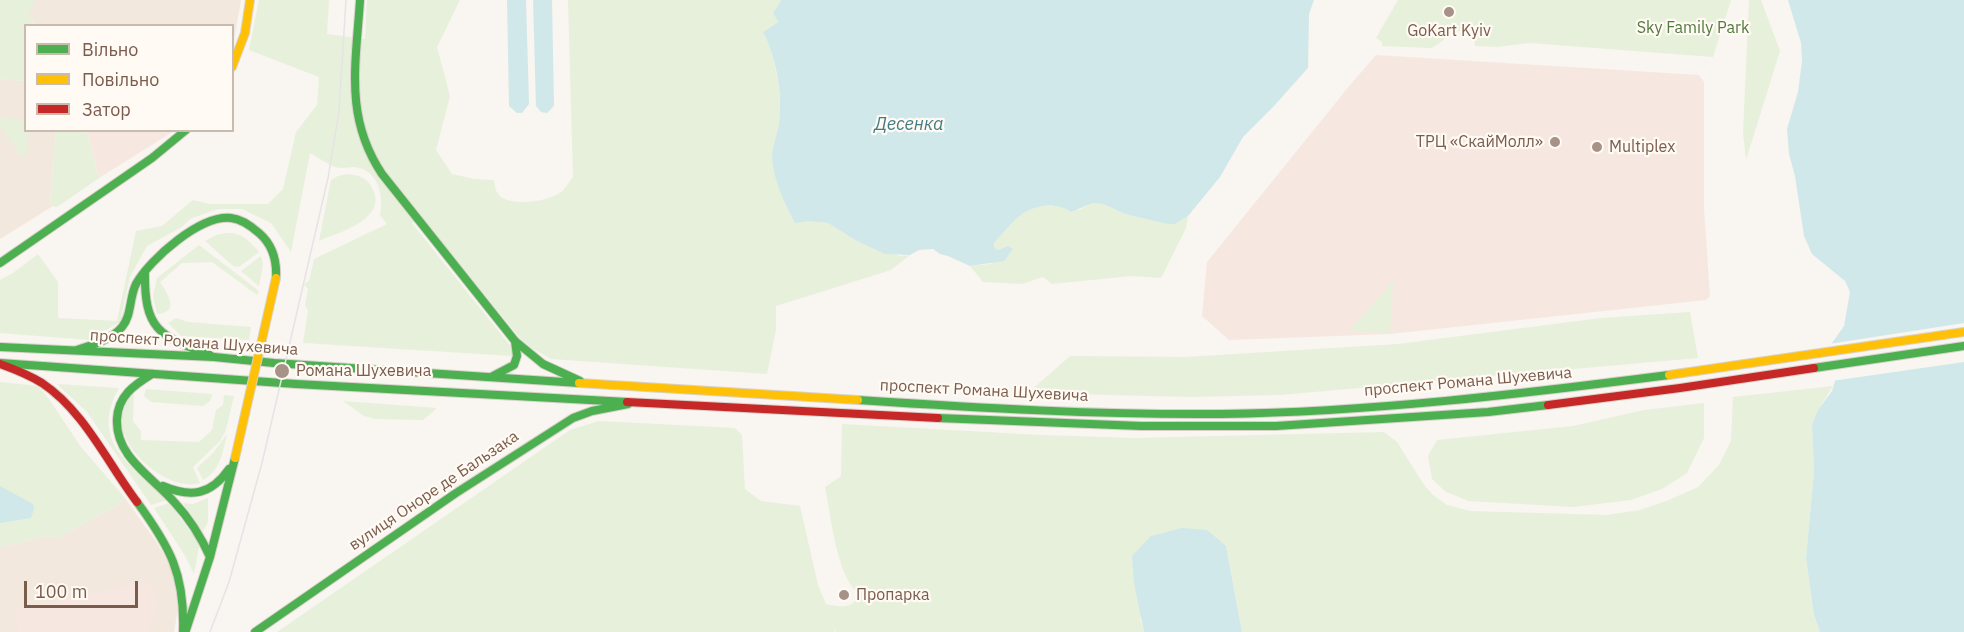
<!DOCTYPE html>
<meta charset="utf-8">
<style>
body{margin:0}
#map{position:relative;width:1964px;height:632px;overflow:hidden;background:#f9f5f0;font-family:"IBM Plex Sans",sans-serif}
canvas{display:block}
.legend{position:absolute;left:24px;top:24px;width:210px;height:108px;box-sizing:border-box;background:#fffaf3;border:2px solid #cabbb1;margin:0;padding:8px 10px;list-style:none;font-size:18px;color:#7a5c4d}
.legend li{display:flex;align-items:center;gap:12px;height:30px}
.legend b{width:30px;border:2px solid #cabbb1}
.scale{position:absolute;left:24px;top:581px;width:114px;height:27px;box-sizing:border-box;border:3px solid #7a5c4d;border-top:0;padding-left:8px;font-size:18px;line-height:21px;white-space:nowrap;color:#7a5c4d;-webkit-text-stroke:4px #fffaf3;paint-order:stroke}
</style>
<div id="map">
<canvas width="1964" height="632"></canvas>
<ul class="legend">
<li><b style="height:8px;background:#4caf50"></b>Вільно</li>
<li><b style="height:8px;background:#ffc107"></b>Повільно</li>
<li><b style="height:8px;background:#c62828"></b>Затор</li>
</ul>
<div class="scale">100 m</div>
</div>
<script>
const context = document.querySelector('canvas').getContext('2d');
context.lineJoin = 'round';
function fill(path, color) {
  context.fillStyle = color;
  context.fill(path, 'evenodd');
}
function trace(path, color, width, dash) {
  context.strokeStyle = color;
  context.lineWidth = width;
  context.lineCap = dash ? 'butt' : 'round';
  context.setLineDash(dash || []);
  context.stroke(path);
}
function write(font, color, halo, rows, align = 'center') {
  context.font = font + ' "IBM Plex Sans",sans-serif';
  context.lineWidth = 4.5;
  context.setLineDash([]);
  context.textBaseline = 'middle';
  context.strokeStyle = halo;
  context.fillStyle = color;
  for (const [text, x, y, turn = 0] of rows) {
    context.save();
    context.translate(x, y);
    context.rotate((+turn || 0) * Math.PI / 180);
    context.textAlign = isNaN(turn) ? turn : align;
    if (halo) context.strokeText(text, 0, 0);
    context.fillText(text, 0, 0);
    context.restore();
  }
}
const residential = new Path2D(`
 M28 0H241L234 40H233L232 26H34V19L27 18Z
 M0 79 25 81 26 130 56 131 50 202 53 206 0 239Z
 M125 498 157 543 169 564 174 577 178 609 174 632H0V547L47 536 57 538 118 505Z`);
const commercial = new Path2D(`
 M1376 55 1699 75 1704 82V209L1710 296 1706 300 1390 334 1229 340 1202 316 1207 262 1350 85Z
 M87 131H174L99 178Z
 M147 581 154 590 158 608 148 632H18L16 609Z`);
const green = new Path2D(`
 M0 0H33V6L27 18 34 19 33 25 26 26 25 81 0 79Z
 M259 0H329L327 34 365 39 367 0H460L437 47 450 96 436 150 452 174 474 179 494 180C495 186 495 192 501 197 513 206 549 202 561 192 565 189 569 182 573 177L568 0H781L773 13 778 22 763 32C775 55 783 96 779 122 778 133 772 146 773 158 774 182 784 202 795 222L809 220 828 223 855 240 900 256 910 255 891 270 776 306V330L767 374 551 359 532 348 520 338 428 226 411 222 512 348V356L303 343 308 311 305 305 308 289 304 284 309 281 314 259 387 224 380 215C384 195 378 169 354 167 348 167 341 169 335 167 327 164 318 157 310 153L291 252 271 223 242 209H218L190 219 182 227 147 246 130 277 120 322 89 340 0 333V280L13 273 38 254 58 282V318L117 321 136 231 162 226 193 200 210 204H268L283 189 296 132 317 105 319 77 249 50Z
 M1398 0H1731L1713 57 1530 43 1497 47 1475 46 1474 38C1452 20 1448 42 1431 48L1382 46V42L1376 38Z
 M1749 0H1761L1780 51 1746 160 1743 132Z
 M0 118 25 119 26 130 29 131 26 156H21L0 126Z
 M56 131H87L99 178 57 207 53 206 50 202Z
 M347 174C357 175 366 177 371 186 391 218 340 232 319 241L331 180 338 176Z
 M1093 203 1103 204 1125 214 1175 224 1188 216 1186 228 1161 278 1131 276 1052 284 1043 277 1022 284 983 282 970 266 991 264 1008 246 998 250 994 248V243C1002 235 1014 218 1023 212 1040 202 1062 206 1079 210Z
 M227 233C242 233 249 240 259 252L239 267 233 266 205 241 216 235Z
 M199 245 259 291 257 295 212 262 182 263 160 282C167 293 181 312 157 314L153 296 157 278Z
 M261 256 263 265 259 286 241 271Z
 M1393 281 1390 333 1349 331Z
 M1690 312 1698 358 1280 395 1191 397 1028 393 1070 356 1185 357 1398 344 1601 318Z
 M176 318 188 322 251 327 249 340 181 336 168 323Z
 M0 382 38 386 49 399 81 447 125 498 118 505 57 538 47 536 0 547Z
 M57 384 119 388C88 442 133 467 167 500L151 505 87 412Z
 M1833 386 1818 410 1812 424 1814 472 1806 558 1814 615 1820 632H1242L1226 546 1140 618 1144 632H836L834 626 835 632H277L570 430 599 421 735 428 742 435 745 489 761 501 800 506 818 585 826 604C838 607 858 610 857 592 836 573 831 516 825 487L841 476 842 424 1041 435 1135 438 1384 432 1397 442 1424 485 1433 495 1447 505 1470 511 1607 515 1640 510 1669 500 1698 487 1719 465 1731 441 1733 397Z
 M146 389 212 394C212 401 208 403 203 406L151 402 144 396Z
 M134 391 133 421 141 431V440L199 442 212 430 216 410 223 405 224 395 234 396 226 430 220 441 193 467 200 483C172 492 129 457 123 430 119 415 125 402 134 391Z
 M343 401 437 408 423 420 376 419 364 416Z
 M1704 403V438L1687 473 1662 489 1631 500 1573 507 1469 501 1446 492 1432 479 1428 456 1437 440 1573 426 1644 410Z
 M227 434C223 452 220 471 203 480L197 468 213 453Z
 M208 498V522L203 531 183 503 193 504Z
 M169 503 198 542 199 547 194 574 184 554 154 508Z`);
const water = new Path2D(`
 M507 0H526L529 104 522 113H517L509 106Z
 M533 0H552L554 106 547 113 541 112 536 106Z
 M781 0H1314L1309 14 1308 68 1273 107 1243 137 1220 177 1188 216 1175 224H1168L1125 214 1103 204 1093 203 1071 212C1058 203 1039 204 1025 212 1015 217 1002 235 994 243V248L998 250 1008 246 1013 249 1004 261 970 266 948 256 940 254 933 249 919 250 910 255 885 254 855 240 828 223 809 221 795 223C784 202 774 182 772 158 772 146 778 133 779 122 783 94 776 57 763 32L778 22 773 13Z
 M1788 0H1964V632H1820L1814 615 1806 558 1814 472 1812 424 1818 410 1832 391 1835 381 1832 343 1844 326 1850 292 1845 281 1812 254 1804 236 1795 176 1789 154 1787 129 1798 92 1802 61 1801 43Z
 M0 486 33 504 34 509 31 518 0 523Z
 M1182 528 1207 530 1226 546 1242 632H1144L1134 583 1132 556 1151 536Z`);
const pier = new Path2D(`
 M1964 323V362L1832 381 1829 344Z`);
const fast = new Path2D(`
 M360 0C356 64 344 117 382 174L515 341 543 364 580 381
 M0 263 152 158 186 130
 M145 271C144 329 158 336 210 355
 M0 347 214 357 274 363 579 383
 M77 350C92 345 111 340 122 327 132 315 129 298 136 284 150 259 200 215 231 218 242 219 251 226 259 233 273 245 277 260 276 278
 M0 363 296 384 627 402
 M1814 368 1964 346
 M152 374C134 385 118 396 117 419 115 457 153 477 175 503 190 519 201 537 210 557
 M491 377 514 365 517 356 515 341
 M858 400C979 408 1100 415 1221 414 1371 412 1521 394 1669 375
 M938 418 1141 426H1276L1488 412 1548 405
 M163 486C191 498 211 495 229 469
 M137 502C170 547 185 574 183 632
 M186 630 210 557 235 458
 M255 632 456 493 573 418 592 411 628 404`);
const slow = new Path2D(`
 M232 67 245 33 250 0
 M1669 375 1964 332
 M579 383 858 400`);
const jam = new Path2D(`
 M0 364C14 369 29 375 42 383 84 411 107 462 137 502
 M627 402 938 418
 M1548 405 1680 388 1814 368`);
const tram = new Path2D(`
 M210 632 229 582 262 463 328 178 339 111 346 0`);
const slowBridge = new Path2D(`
 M235 458 276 278`);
const markers = [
 [1449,12,6,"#a69286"],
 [1555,142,6,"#a69286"],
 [1597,147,6,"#a69286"],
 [282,371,8,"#a69286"],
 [844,595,6,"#a69286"]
];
const parkNames = [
 ["Sky Family Park",1693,28]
];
const poiNames = [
 ["GoKart Kyiv",1449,31,"center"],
 ["ТРЦ «СкайМолл»",1543,142,"right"],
 ["Multiplex",1609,147],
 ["Романа Шухевича",296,371],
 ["Пропарка",856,595]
];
const streetNames = [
 ["проспект Романа Шухевича",194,343,4],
 ["проспект Романа Шухевича",1468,382,-5],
 ["проспект Романа Шухевича",984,391,3],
 ["вулиця Оноре де Бальзака",434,491,-34]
];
const waterNames = [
 ["Десенка",909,125]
];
fill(residential, '#f2e8de');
fill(commercial, '#f6e8e1');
fill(green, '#e7f0db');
fill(water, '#d0e8ea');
fill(pier, '#f9f5f0');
trace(fast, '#d9d2cb', 10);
trace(slow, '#d9d2cb', 10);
trace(jam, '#d9d2cb', 10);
trace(fast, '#4caf50', 8);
trace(slow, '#ffc107', 8);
trace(jam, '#c62828', 8);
trace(tram, '#e6e3e7', 1.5);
trace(slowBridge, '#d9d2cb', 10, []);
trace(slowBridge, '#ffc107', 8);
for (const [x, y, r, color] of markers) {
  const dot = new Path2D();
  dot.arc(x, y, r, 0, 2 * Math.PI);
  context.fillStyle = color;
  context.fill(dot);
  trace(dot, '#fffaf3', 2);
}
write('16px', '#537a41', '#fffaf3', parkNames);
write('16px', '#7a5c4d', '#fffaf3', poiNames, 'left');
write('16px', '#7a5c4d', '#fffaf3', streetNames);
write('italic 18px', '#437c86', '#fffaf3', waterNames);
</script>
